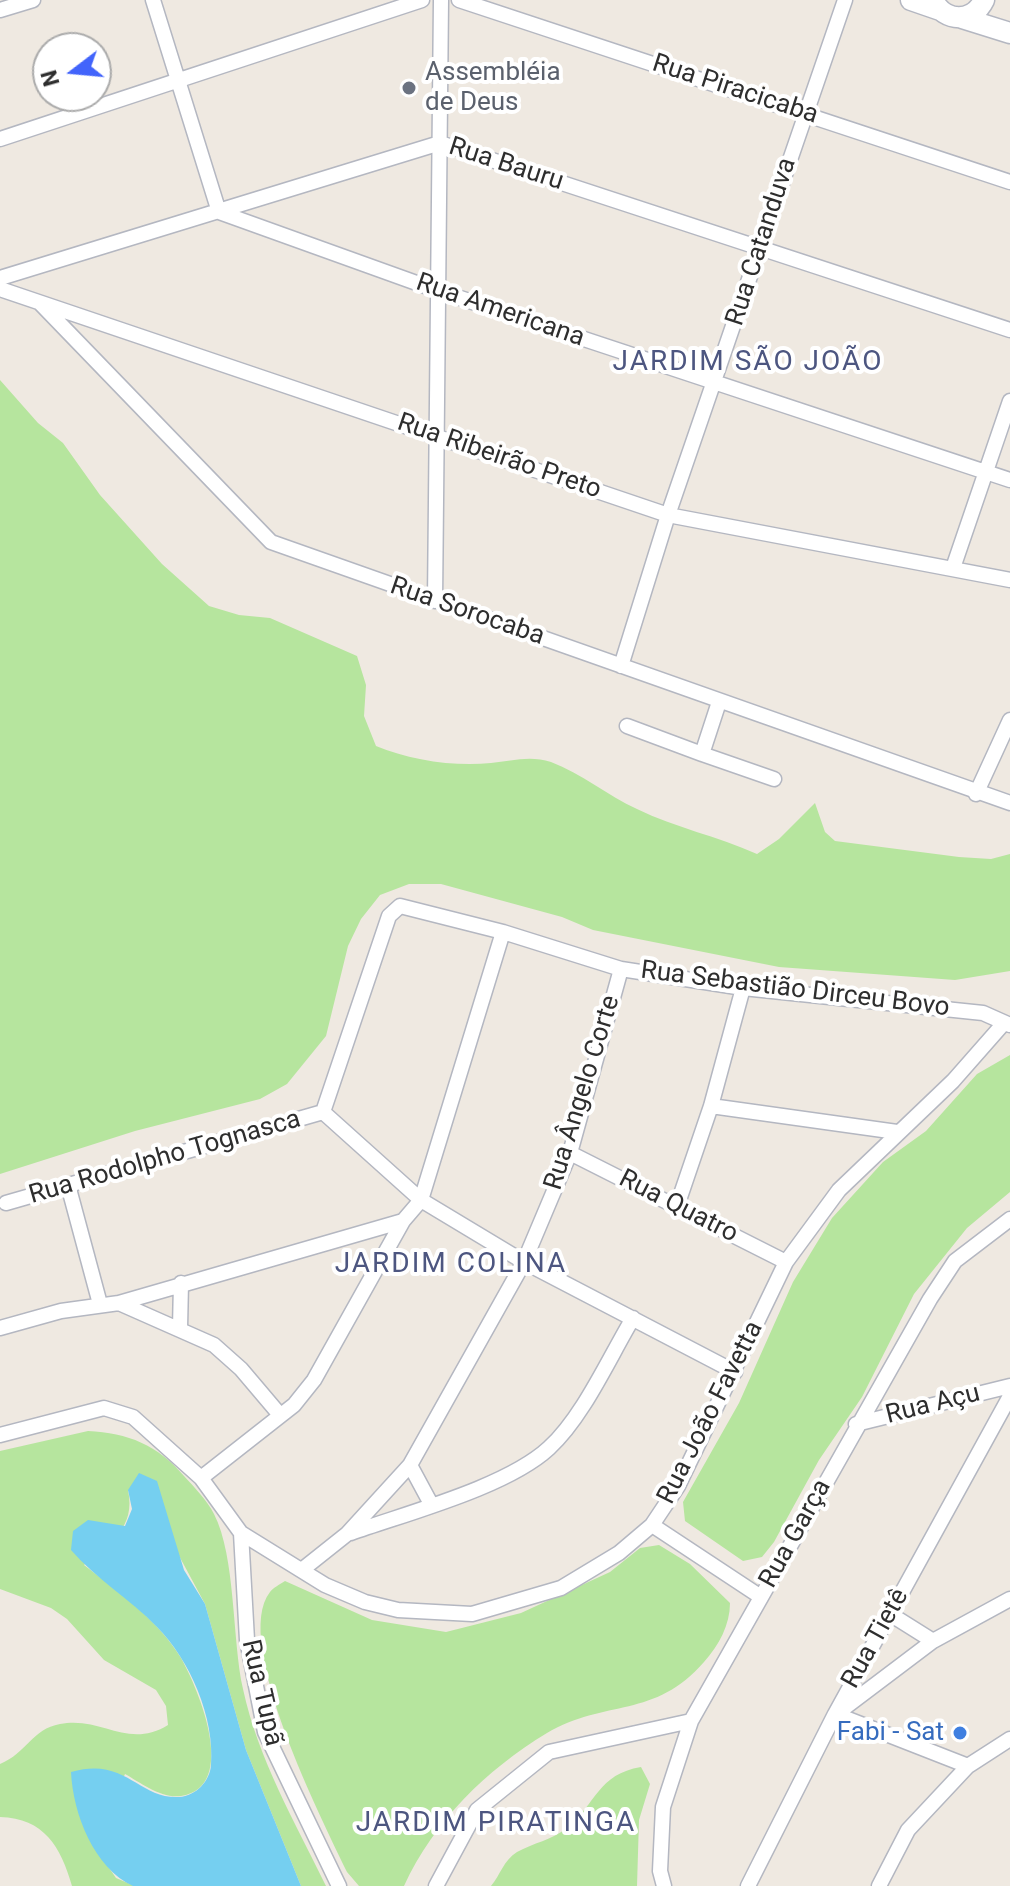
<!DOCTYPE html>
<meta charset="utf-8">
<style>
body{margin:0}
#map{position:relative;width:1010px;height:1886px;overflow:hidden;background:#efe9e1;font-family:Roboto,sans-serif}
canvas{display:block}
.north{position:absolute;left:32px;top:32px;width:80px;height:80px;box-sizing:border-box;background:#fff;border:2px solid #ababab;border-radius:50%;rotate:254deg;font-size:22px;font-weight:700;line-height:32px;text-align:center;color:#2e2e2e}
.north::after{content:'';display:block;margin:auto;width:28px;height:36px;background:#4264fb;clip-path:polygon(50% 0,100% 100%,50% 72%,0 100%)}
</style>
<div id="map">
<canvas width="1010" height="1886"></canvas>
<div class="north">N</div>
</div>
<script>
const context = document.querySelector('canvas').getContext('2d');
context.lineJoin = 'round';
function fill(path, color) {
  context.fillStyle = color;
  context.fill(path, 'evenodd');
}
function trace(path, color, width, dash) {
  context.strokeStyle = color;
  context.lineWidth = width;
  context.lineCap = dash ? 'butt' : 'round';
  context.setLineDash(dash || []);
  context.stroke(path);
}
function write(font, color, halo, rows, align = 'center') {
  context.font = font + ' Roboto,sans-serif';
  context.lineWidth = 8;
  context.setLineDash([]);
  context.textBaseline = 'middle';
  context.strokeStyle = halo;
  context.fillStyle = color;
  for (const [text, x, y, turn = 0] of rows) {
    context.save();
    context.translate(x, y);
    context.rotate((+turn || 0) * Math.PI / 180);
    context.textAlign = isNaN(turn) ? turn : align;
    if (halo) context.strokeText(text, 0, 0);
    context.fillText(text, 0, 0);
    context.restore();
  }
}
const green = new Path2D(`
 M0 380 38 423 63 443 100 495 162 564 209 606 239 615 270 618 357 656 366 685 364 716 376 746C409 760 455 767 491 763 511 761 530 755 551 762 581 773 608 796 637 809 676 828 717 836 757 854L779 839 815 803 825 832 835 841 959 857 991 859 1010 854V971L955 980 779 967 593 930 562 917 441 884H409L380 895 361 919 348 946 326 1036 287 1084 260 1099 135 1131 0 1174Z
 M1010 1055V1192L967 1228 914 1294 862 1397 819 1460 774 1542 762 1557 743 1561 685 1521 683 1502 739 1403 793 1282 832 1218 883 1162 926 1131 977 1074Z
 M88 1431C128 1433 158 1445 184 1476 194 1487 207 1500 214 1514 236 1557 232 1640 243 1689 258 1759 295 1822 326 1886H301L246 1750 205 1604 177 1552 128 1490C136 1529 110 1541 84 1565 119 1592 158 1620 181 1658 198 1688 240 1787 181 1796 162 1799 141 1783 125 1774L94 1846 116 1878 135 1886H72C61 1847 44 1818 0 1817V1764C27 1753 32 1729 60 1724 103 1716 127 1750 168 1725L166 1706 156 1690 104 1660 67 1619 51 1608 0 1589V1451Z
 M659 1545 690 1564 730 1603C730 1625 719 1645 704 1662 655 1719 605 1699 547 1733 486 1770 434 1821 404 1886H359L347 1872C323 1821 231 1642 270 1592 273 1588 280 1584 285 1581L372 1620 446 1632 521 1613 610 1572 640 1548Z
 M641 1767 650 1784 639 1820 637 1886H491C501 1874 503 1861 517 1852 533 1843 552 1840 567 1828 596 1804 598 1774 641 1767Z`);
const water = new Path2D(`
 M139 1473 157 1481 184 1570 205 1604 246 1750 301 1886H133C94 1868 73 1814 71 1772 126 1756 138 1799 179 1797 196 1796 210 1781 211 1765 215 1718 190 1660 157 1627 130 1599 96 1579 71 1550L73 1531 88 1520 125 1526 132 1509 128 1490Z`);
const minor = new Path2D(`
 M153 0 219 212 436 290 1010 480
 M459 0 1010 182
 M0 10 33 0
 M0 139 422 0
 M0 278 440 143 1010 330
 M0 289 668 515 1010 580
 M40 303 271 542 1010 803
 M953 568 1010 401
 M435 601 441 0
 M621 666 668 515 845 0
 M719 702 702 754 774 779
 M627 726 702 754
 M976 794 1010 720
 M711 1106 897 1132
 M323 1112 389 916 400 906 503 932 621 969 743 988 983 1013 1010 1025
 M323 1112 421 1200 524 1262 735 1372
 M570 1153 786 1262
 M68 1185 100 1304
 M6 1203 323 1112
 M677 1206 711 1106 743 988
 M119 1303 214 1345 241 1369 280 1415
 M0 1328 61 1311 119 1303 403 1221
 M180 1328 181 1283
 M856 1424 1010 1386
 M0 1435 104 1408 133 1417 201 1478 241 1533 325 1585 365 1602 398 1610 472 1614 561 1588 619 1553 652 1525 678 1486 786 1262 839 1190 953 1081 1004 1023
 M410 1465 431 1504
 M201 1478 294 1405 314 1380 403 1221 421 1200 503 932
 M652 1525 761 1597
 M241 1533 247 1640 265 1732 339 1886
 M351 1533C407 1513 507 1487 549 1448 583 1417 609 1358 633 1318
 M303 1569 347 1534 410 1465 524 1262 570 1153 621 969
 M890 1614 933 1641
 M839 1712 933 1641 1010 1599
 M835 1714 968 1766
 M436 1886 477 1810 549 1752 691 1721
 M664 1886 660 1871 663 1807 691 1721 930 1299 955 1261 1010 1219
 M748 1886 835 1714 1010 1396
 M879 1886 908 1830 968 1766 1010 1739`);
const secondary = new Path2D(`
 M911 0 940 10
 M933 0C945 23 973 23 984 0
 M962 18 1010 33`);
const markers = [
 [409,88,8,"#6b7280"],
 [960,1733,8,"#3f7fe0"]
];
const worshipNames = [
 ["Assembléia",425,73],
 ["de Deus",425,103]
];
const streetNames = [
 ["Rua Piracicaba",735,90,18],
 ["Rua Bauru",506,165,18],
 ["Rua Catanduva",762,242,-72],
 ["Rua Americana",500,311,19],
 ["Rua Ribeirão Preto",499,457,19],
 ["Rua Sorocaba",467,612,19],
 ["Rua Sebastião Dirceu Bovo",795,990,7],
 ["Rua Ângelo Corte",583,1093,-73],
 ["Rua Rodolpho Tognasca",165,1158,-16],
 ["Rua Quatro",678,1207,27],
 ["Rua Açu",933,1405,-14],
 ["Rua João Favetta",711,1413,-63],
 ["Rua Garça",796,1534,-61],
 ["Rua Tietê",876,1639,-61],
 ["Rua Tupã",261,1693,77]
];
const shopNames = [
 ["Fabi - Sat",944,1733]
];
const neighbourhoodNames = [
 ["JARDIM SÃO JOÃO",748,363],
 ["JARDIM COLINA",451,1265],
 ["JARDIM PIRATINGA",496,1824]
];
fill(green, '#b6e59e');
fill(water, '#75cff0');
trace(minor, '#b4b7c1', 17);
trace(secondary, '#b4b7c1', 23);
trace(minor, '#fff', 14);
trace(secondary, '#fff', 20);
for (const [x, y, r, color] of markers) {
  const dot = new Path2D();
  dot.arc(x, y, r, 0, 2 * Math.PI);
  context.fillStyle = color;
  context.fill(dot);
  trace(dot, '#fff', 3);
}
write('26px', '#5b616d', '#fff', worshipNames, 'left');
write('26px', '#2e2e2e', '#fff', streetNames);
write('26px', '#366cbe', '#fff', shopNames, 'right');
context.letterSpacing = '2px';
write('28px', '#4d5680', '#fff', neighbourhoodNames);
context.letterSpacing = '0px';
</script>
